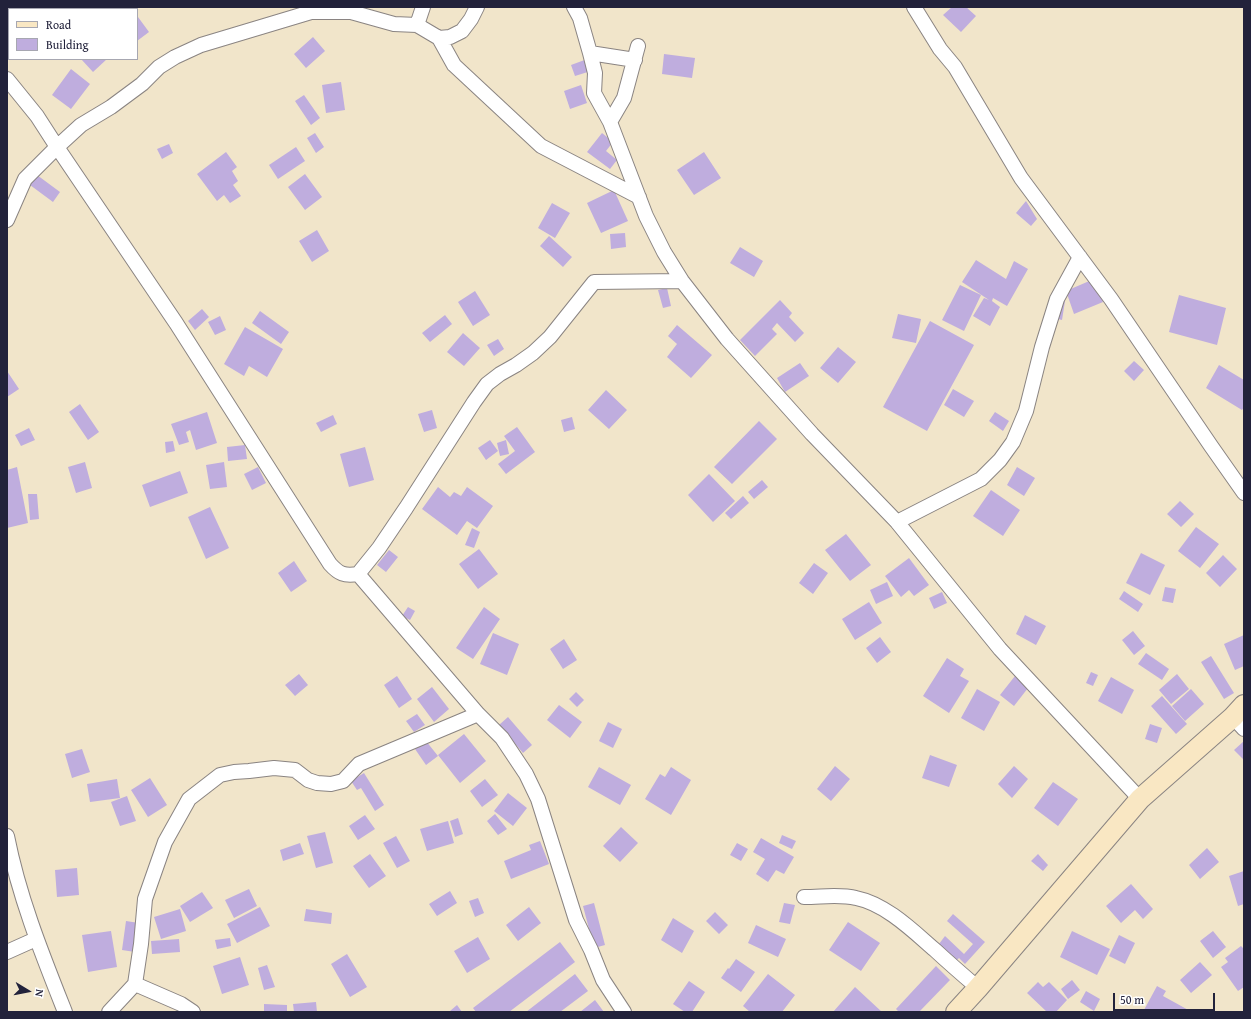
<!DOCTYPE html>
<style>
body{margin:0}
#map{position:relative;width:1251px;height:1019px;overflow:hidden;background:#f1e5ca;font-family:"Gentium Book Plus",serif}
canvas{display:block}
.frame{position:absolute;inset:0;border:8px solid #22223b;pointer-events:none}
.legend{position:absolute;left:8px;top:8px;width:130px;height:52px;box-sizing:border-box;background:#fff;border:1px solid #a7a7b1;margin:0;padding:5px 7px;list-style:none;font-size:12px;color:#22223b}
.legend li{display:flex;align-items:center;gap:8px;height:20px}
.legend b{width:20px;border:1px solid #a7a7b1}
.north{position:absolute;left:8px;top:971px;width:40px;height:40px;-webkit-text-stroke:3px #fff;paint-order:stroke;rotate:100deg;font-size:11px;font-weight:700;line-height:16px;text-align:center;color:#22223b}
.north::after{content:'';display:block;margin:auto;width:14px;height:18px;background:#22223b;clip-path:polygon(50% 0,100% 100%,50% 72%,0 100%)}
.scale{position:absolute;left:1113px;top:993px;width:102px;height:18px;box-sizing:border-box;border:2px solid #22223b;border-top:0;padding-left:5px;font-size:12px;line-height:14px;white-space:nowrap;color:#22223b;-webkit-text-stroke:3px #fff;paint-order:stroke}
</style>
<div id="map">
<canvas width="1251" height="1019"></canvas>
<div class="frame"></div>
<ul class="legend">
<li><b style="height:5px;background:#f9e7c3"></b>Road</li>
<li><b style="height:11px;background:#bfadde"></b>Building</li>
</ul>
<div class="north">N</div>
<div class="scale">50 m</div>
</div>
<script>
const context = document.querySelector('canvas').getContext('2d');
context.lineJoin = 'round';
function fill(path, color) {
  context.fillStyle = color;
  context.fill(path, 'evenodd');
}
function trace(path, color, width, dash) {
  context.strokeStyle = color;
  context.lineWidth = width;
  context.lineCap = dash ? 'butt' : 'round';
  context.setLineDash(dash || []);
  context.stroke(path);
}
const building = new Path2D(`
 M83 7H107L106 9H82Z
 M952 7H966L976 16 961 32 943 15Z
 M138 17 149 32 137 41V18Z
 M313 37 325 51 306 68 294 54Z
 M664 54 695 58 692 78 662 74Z
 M590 58 594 70 575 76 571 65Z
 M81 59H107L93 72Z
 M71 69 90 84 71 109 52 95Z
 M341 82 345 110 326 113 322 85Z
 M581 85 587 103 570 109 564 91Z
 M304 95 320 118 311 125 295 101Z
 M315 133 324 147 316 153 307 138Z
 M602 133 613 142 606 151 617 160 610 169 587 152Z
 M169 144 173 153 162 159 157 149Z
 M296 147 305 161 278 179 269 165Z
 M226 152 237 167 232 171 238 181 233 185 241 196 230 203 224 195 217 201 197 174Z
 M704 152 721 178 694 195 677 170Z
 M305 174 322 197 305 210 288 187Z
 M37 175 60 192 53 202 30 185Z
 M614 190 628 221 601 233 587 203Z
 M1026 201 1037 219 1031 226 1016 213Z
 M552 203 570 213 555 238 538 228Z
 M317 230 329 251 312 262 299 241Z
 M625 233 626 247 611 249 610 234Z
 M549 236 572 257 563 267 540 246Z
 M740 247 763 261 754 277 730 263Z
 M976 260 1006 279 1014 261 1028 269 1007 306 993 298 992 301 1000 307 990 326 973 316 984 298 989 300 962 282Z
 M1094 279 1103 302 1074 314 1066 291Z
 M960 285 981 295 964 331 942 320Z
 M667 288 671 306 663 308 658 290Z
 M475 291 490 315 473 326 458 302Z
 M1179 295 1226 308 1217 345 1169 332Z
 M1058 299 1065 301 1062 320 1054 318Z
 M780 300 792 313 789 317 804 333 795 342 777 323 772 329 777 334 755 356 740 340Z
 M202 309 209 317 195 330 188 321Z
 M260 311 289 332 281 344 252 323Z
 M898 314 921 319 916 343 892 338Z
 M445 315 452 324 430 342 422 333Z
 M220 316 226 330 215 335 208 322Z
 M930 321 974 345 927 431 883 407Z
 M677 325 712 355 691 378 667 357 677 344 668 336Z
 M245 327 283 349 267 377 249 366 244 376 224 364Z
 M463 333 480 348 464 366 447 352Z
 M498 339 504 349 494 356 487 345Z
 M838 347 856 362 838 383 820 368Z
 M1134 361 1144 370 1134 381 1124 371Z
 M800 363 809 376 785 392 777 378Z
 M1219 365 1244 380V407L1242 410 1206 388Z
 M7 371 19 389 7 397Z
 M953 389 974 401 964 417 944 405Z
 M606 390 627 410 609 429 588 410Z
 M80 404 99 432 88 440 69 412Z
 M432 410 437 428 424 432 418 414Z
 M207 412 217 443 196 450 190 430 186 432 189 442 179 445 171 424Z
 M995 412 1009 421 1003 431 989 421Z
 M333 415 337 424 321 432 316 423Z
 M572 417 575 429 564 432 561 420Z
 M759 421 777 439 732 484 714 467Z
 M517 427 535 452 506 474 498 464 515 451 504 436Z
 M29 428 35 440 21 446 15 435Z
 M490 440 498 451 486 460 478 448Z
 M506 440 509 454 500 456 497 443Z
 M173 441 175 451 166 453 165 442Z
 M245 445 247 459 228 461 227 447Z
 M365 447 374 480 349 487 340 454Z
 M85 462 92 488 76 493 68 467Z
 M224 462 227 487 210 489 206 465Z
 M17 467 28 523 7 528V470Z
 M258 467 266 483 252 490 244 474Z
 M1017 467 1035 478 1024 496 1007 485Z
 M180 471 188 493 150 507 142 485Z
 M709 474 735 501 713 522 688 495Z
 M762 480 768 487 754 499 748 492Z
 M438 487 450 497 454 492 461 496 467 487 493 506 477 528 467 521 457 535 422 509Z
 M991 490 1020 510 1003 536 973 516Z
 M28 494H37L39 519 30 520Z
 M743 496 749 503 731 519 725 513Z
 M1180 501 1194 514 1181 527 1167 514Z
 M210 507 229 548 206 559 188 517Z
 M1196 527 1219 544 1200 568 1178 551Z
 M472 528 480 532 474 548 465 545Z
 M846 534 871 565 850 581 825 550Z
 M479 549 498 574 478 589 459 564Z
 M389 550 398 557 386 572 377 565Z
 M1141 553 1165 565 1150 595 1126 583Z
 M1223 555 1237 569 1220 587 1206 573Z
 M909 558 929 585 914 596 909 590 901 597 885 576Z
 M294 561 307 581 291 592 278 573Z
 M814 563 828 573 813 594 799 583Z
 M887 582 893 596 876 604 870 590Z
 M1165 587 1176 589 1173 603 1162 601Z
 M1124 591 1143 604 1138 612 1119 599Z
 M942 592 947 603 934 609 929 598Z
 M869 602 882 623 855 640 842 619Z
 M408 607 415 611 410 620 402 616Z
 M484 607 500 619 473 659 456 648Z
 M1025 615 1046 626 1036 645 1016 634Z
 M1133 631 1145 646 1134 655 1122 640Z
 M493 633 519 644 507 675 480 664Z
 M1244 635V666L1235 670 1224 644Z
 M880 637 891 652 877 663 866 648Z
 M564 639 577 660 563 669 550 649Z
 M1146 653 1169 669 1162 680 1138 664Z
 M1211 656 1234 693 1224 699 1201 662Z
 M947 658 964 669 960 676 969 681 949 713 923 696Z
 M1091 672 1098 675 1093 686 1086 683Z
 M299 674 308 685 295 696 285 685Z
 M1177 674 1189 689 1171 704 1159 690Z
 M397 676 412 699 399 708 384 685Z
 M1015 676 1028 688 1014 706 1000 695Z
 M1111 677 1134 690 1122 714 1098 701Z
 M432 687 449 709 434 722 417 699Z
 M977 689 1000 702 984 731 961 718Z
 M1191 689 1204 704 1185 721 1172 706Z
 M576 692 584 700 577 707 569 699Z
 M1162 696 1187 724 1176 734 1151 706Z
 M559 705 582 722 570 738 547 720Z
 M417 714 425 725 414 732 406 721Z
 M508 717 532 745 523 753 499 725Z
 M608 722 622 729 613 748 599 741Z
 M1150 724 1162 728 1157 743 1145 739Z
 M464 734 486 761 460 783 438 755Z
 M426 741 438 756 426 765 415 749Z
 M1244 741V758L1243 759 1234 750Z
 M82 749 90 772 72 778 65 754Z
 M930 755 957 765 949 787 922 778Z
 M835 766 850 779 831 801 817 789Z
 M1014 766 1028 779 1012 798 998 784Z
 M599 767 631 785 620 805 588 787Z
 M671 767 691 780 671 815 645 799 660 774 665 777Z
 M364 773 384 805 375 811 361 788 357 790 351 781Z
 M150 778 167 805 148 817 131 790Z
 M117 779 120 798 90 802 87 784Z
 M485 779 498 795 482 807 470 791Z
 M1053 782 1078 799 1058 826 1034 808Z
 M508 793 527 808 513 826 494 811Z
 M127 796 136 821 120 826 111 802Z
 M495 814 507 829 498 835 487 821Z
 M365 815 375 829 358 840 349 826Z
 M458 818 463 834 455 837 450 821Z
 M448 821 454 843 427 851 420 829Z
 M621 827 638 843 620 862 603 846Z
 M325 832 333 863 316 868 307 836Z
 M782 835 796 841 792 849 779 843Z
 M396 836 410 861 397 868 383 843Z
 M761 838 794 857 784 874 776 870 768 882 756 874 765 859 753 852Z
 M540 841 549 864 511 879 504 861 531 850 529 845Z
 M300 843 304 854 283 861 280 850Z
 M737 843 748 849 741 861 730 855Z
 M1207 848 1219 862 1200 879 1189 865Z
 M370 854 386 876 369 888 353 866Z
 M1038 854 1048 865 1043 871 1031 861Z
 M77 868 79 895 57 897 55 870Z
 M1244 871V904L1238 906 1229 876Z
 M1131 884 1153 909 1143 919 1135 910 1121 923 1106 906Z
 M249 889 257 906 234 918 225 900Z
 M450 891 457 903 437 916 429 904Z
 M202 892 213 908 190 922 180 906Z
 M478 898 484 913 475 917 469 901Z
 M594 903 605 945 594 948 583 906Z
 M784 903 795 905 790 924 779 922Z
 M260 907 270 926 237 943 227 924Z
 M529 907 541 923 518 941 506 925Z
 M180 909 186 931 161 939 154 917Z
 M306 909 332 913 331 924 304 921Z
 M715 912 728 925 719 934 706 921Z
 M953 914 985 942 965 964 959 958 957 960 939 944 945 936 964 954 973 944 947 921Z
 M673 918 694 931 682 953 661 940Z
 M126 921 139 923 135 952 122 950Z
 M848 922 880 943 861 971 829 950Z
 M756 925 786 939 778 957 748 943Z
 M111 931 117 967 88 972 82 935Z
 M1072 931 1110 949 1097 975 1060 957Z
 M1213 931 1226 947 1213 958 1200 941Z
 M1119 935 1135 943 1125 964 1109 956Z
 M478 937 490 959 467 973 454 951Z
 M230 938 231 946 217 949 215 940Z
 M179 939 180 952 152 954 151 941Z
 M560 942 575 962 509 1012H476L473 1008Z
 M1241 946 1244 949V987L1238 991 1221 967 1228 962 1225 958Z
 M347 954 367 987 350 997 331 964Z
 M240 957 249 985 222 994 213 966Z
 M736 959 755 972 741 992 721 978 728 968 729 969Z
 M1200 962 1212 975 1191 993 1180 980Z
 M267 965 275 987 264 990 258 968Z
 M936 966 950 980 919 1012H899L896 1009Z
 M575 974 588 991 560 1012H526Z
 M768 974 795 995 782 1012H750L743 1006Z
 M1072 980 1080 990 1068 999 1061 989Z
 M689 981 705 992 692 1012H685L673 1004Z
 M1038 982 1043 987 1049 982 1067 1000 1056 1012H1047L1027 993Z
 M1157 986 1166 991 1163 996 1192 1012H1140L1142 1009 1144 1010Z
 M855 987 882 1012H833Z
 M1086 991 1100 999 1094 1011 1080 1002Z
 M595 1000 604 1012H580Z
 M316 1002 317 1012H294L293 1004Z
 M264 1004 287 1005V1012H264Z
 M457 1005 462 1012H451L450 1011Z`);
const street = new Path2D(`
 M574 7 580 18 590 53 595 73 594 93 610 122
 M914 7 940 49 955 67 1021 178 1111 299 1211 446 1244 493
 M417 25 439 38 450 37 462 31 471 19 477 7
 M439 38 454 65 541 146 639 197
 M638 46 624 98 610 122 646 216 664 252 682 281 727 339 812 434 897 522 1000 649 1140 799
 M590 53 635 60
 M7 79 37 116 57 147 176 323 330 564C339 574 344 576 358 574L478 714 502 738 526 774 538 799 576 920 591 950 603 980 624 1012
 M7 220 25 179 57 147 81 125 111 107 142 84 159 67 175 57 201 45 311 12H351L394 24 417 25 423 7
 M897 522 981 479 1000 460 1013 442 1026 411 1042 347 1057 299 1080 257
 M358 574 379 548 406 508 474 402 487 384 500 374 516 365 533 353 550 337 594 282 682 281
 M1233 717 1244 729
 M7 836C19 897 42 954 65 1012
 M804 897C822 897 840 894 856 898 886 904 913 931 935 950 949 963 964 976 978 988
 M7 952 36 939
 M135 984 181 1004 193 1012
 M109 1012 135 984 141 944 145 899 165 842 189 799 220 775 234 772 249 771 274 768 295 770 308 780 317 783 331 784 343 781 359 764 478 714`);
const secondary = new Path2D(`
 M956 1012 978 988 1140 799 1233 717 1244 705`);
fill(building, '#bfadde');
trace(street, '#8a8482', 16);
trace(secondary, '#8a8482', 22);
trace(street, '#fff', 14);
trace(secondary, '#f9e7c3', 20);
</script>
